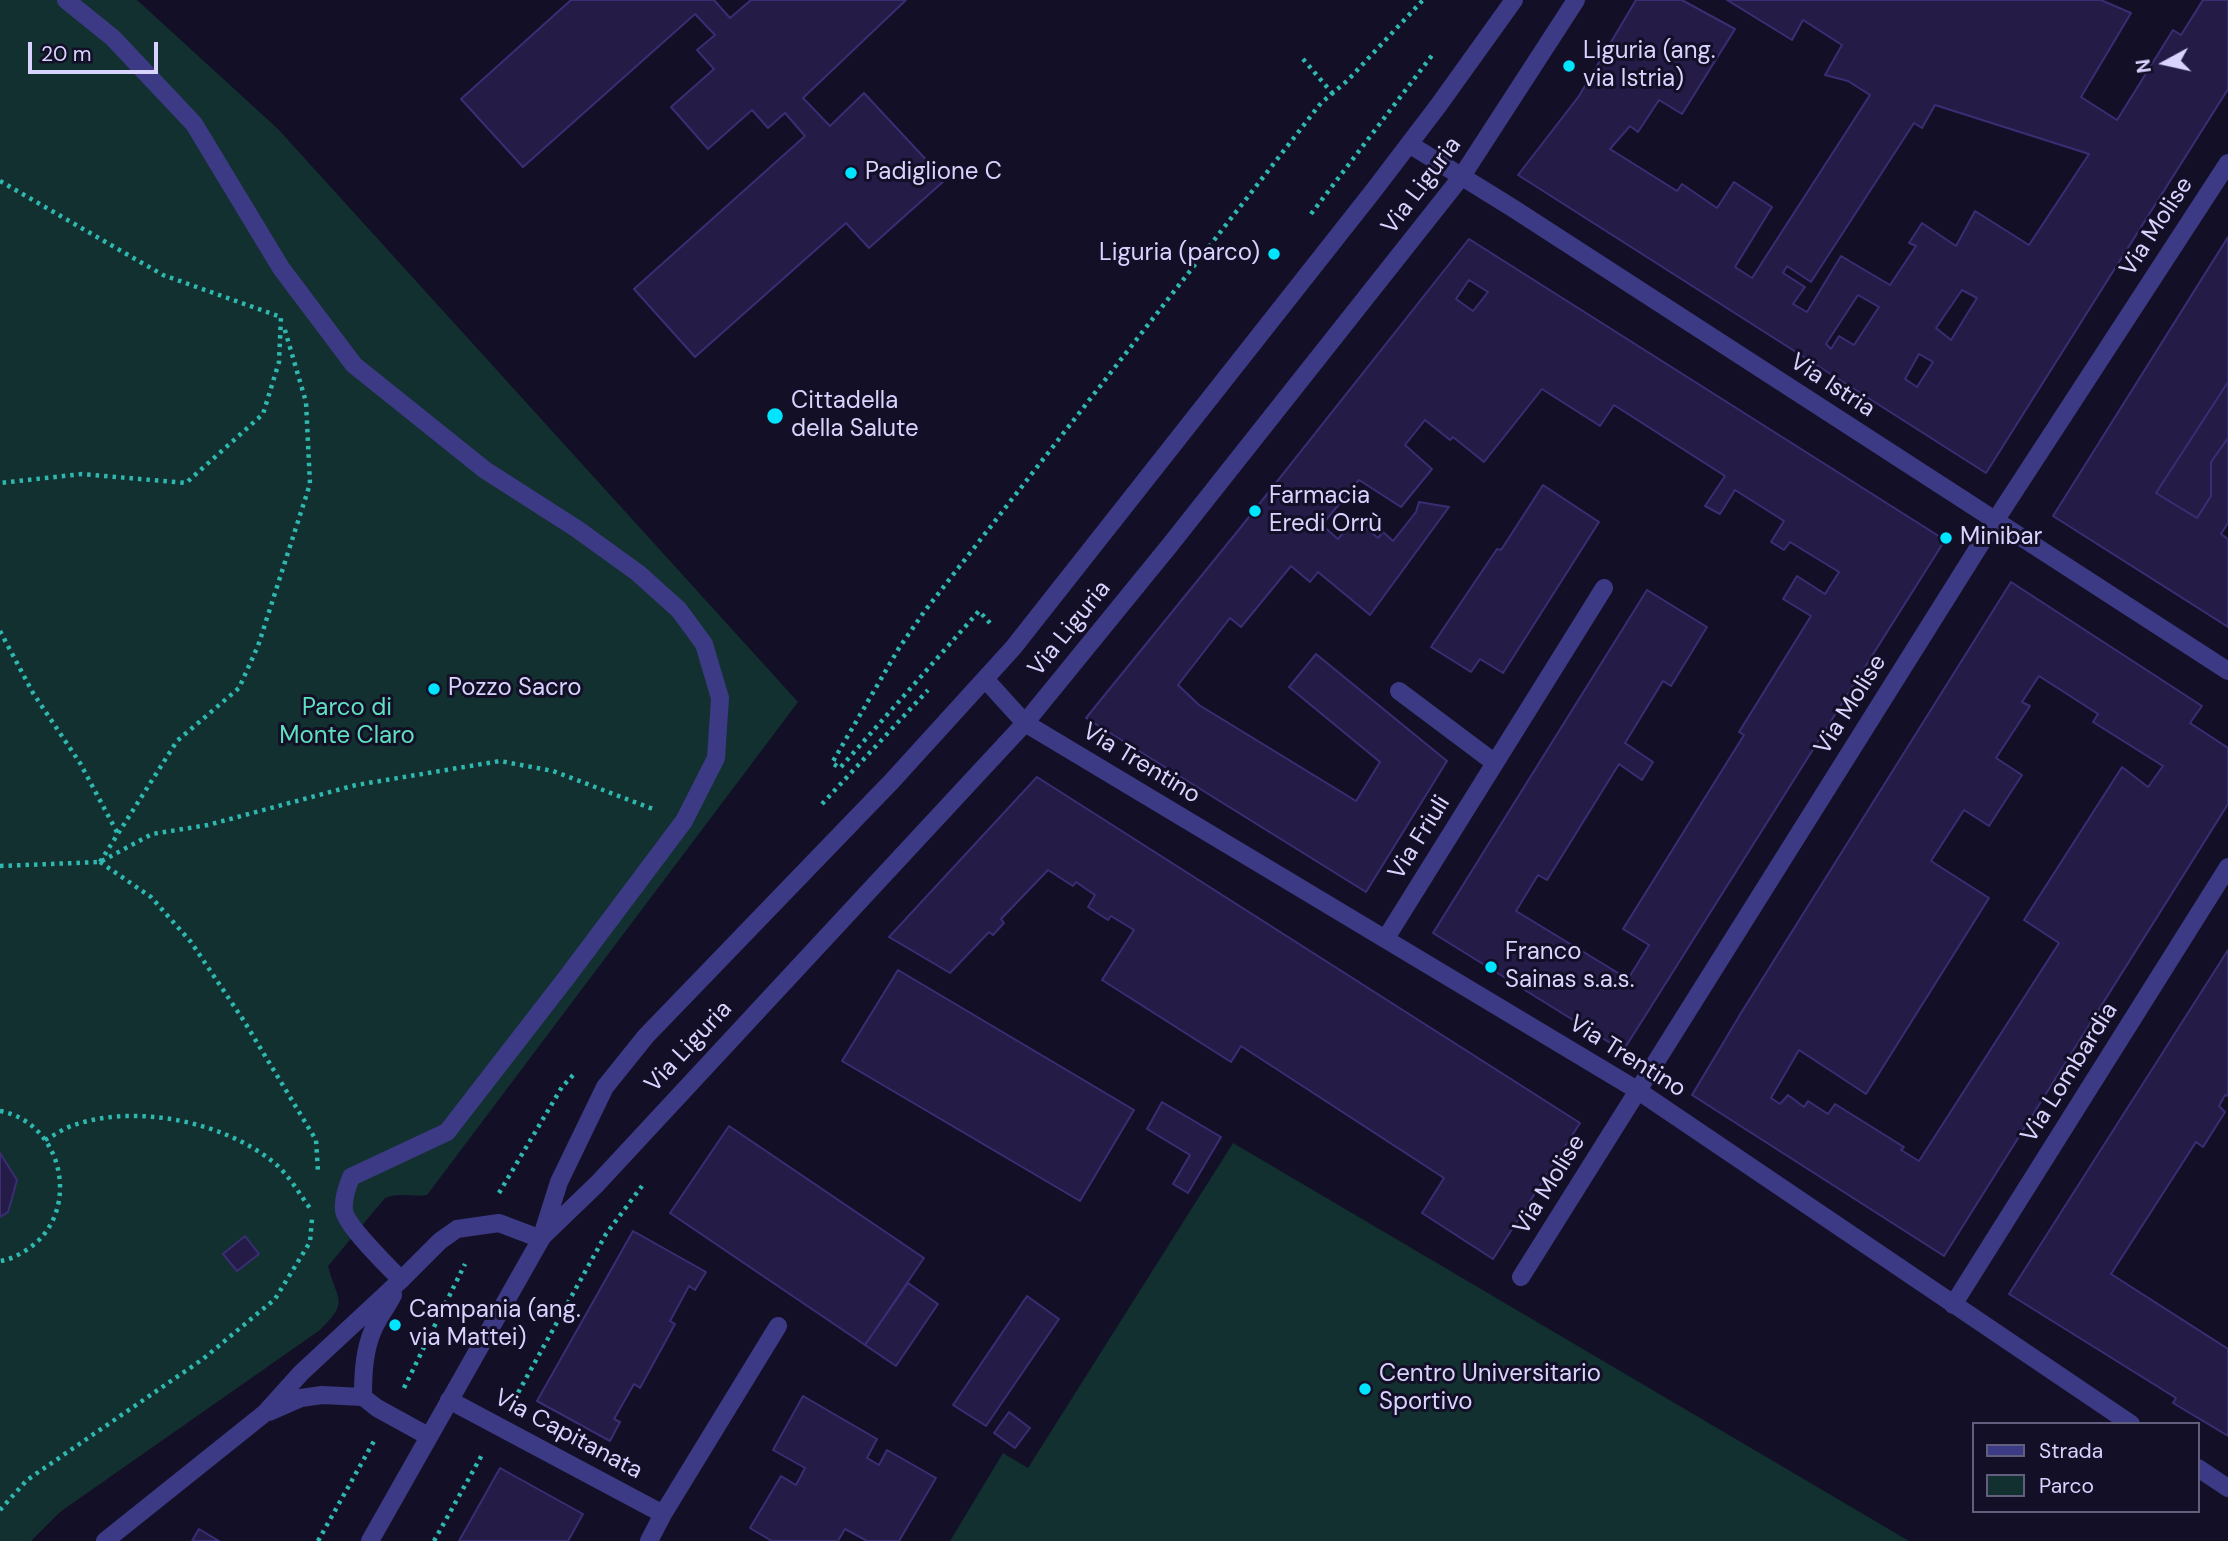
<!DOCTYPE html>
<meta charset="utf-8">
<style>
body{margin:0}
#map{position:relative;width:2228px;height:1541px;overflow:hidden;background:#130f26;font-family:"DM Sans",sans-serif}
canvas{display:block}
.legend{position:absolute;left:1972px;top:1422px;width:228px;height:91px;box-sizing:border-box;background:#130f26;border:2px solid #625e7d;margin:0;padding:9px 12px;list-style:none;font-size:21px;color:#d9d4ff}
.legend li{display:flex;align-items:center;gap:14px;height:35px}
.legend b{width:35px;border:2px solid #625e7d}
.north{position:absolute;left:2130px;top:28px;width:70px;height:70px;-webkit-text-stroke:5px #130f26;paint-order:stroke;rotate:262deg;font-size:19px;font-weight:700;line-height:28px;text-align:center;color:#d9d4ff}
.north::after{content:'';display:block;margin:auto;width:24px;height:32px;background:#d9d4ff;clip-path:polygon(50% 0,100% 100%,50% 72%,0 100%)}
.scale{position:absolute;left:28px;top:42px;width:130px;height:32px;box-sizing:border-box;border:4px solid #d9d4ff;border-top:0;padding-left:9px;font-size:21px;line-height:24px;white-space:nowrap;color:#d9d4ff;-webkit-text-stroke:5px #130f26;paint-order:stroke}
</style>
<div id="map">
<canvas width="2228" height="1541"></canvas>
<ul class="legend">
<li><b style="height:9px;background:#3d3a85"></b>Strada</li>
<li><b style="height:19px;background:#12302f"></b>Parco</li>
</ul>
<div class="north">N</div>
<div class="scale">20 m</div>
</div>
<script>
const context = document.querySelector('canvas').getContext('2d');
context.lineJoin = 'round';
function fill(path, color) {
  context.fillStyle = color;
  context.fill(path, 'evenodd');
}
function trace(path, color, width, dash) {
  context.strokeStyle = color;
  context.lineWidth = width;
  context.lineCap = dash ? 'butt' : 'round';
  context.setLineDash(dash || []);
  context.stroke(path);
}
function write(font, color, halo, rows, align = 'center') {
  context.font = font + ' "DM Sans",sans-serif';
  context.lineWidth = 6;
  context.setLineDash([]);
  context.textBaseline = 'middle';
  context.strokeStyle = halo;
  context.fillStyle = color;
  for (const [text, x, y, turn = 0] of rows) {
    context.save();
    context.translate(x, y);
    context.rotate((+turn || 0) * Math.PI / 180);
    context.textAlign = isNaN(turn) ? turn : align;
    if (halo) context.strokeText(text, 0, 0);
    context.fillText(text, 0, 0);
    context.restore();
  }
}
const green = new Path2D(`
 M0 0H137L278 129 798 702 427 1195C412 1197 400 1192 385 1198L328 1266C337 1301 350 1301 320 1330L60 1512 31 1541H0Z
 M1233 1143 1909 1541H950L1003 1453 1028 1468Z`);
const building = new Path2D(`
 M571 0H714L730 18 751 0H906L803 98 830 126 864 93 945 180 869 248 846 223 695 357 634 289 805 136 785 113 768 128 752 110 708 149 671 107 714 69 697 50 715 35 695 14 523 167 461 99Z
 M1636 0H1682L1735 29 1682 114 1659 100 1638 132 1630 126 1610 149 1677 191 1682 184 1717 208 1734 182 1772 207 1735 267 1752 278 1870 95 1848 81 1825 75 1842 45 1803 20 1792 40 1727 0H2101L2131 13 2081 97 2117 120 2173 30 2181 35 2203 0H2228V89L1986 473 1518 175 1579 96ZM1935 105 2089 154 2029 245 1975 211 1956 246 1922 223 1909 243 1916 246 1890 285 1841 256 1807 312 1793 304 1805 287 1783 273 1787 266 1811 282 1914 123 1922 128ZM1962 290 1977 298 1951 340 1936 328ZM1858 295 1879 307 1854 345 1839 336 1831 349 1826 344ZM1919 354 1933 362 1917 387 1905 379Z
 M2228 237V382L2156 493 2197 518 2211 496V462L2228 438V523L2221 534 2228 539V627L2053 516Z
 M1469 239 1945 540 1623 1051 1433 933 1647 590 1707 627 1671 686 1663 681 1625 743 1653 762 1642 780 1619 764 1547 880 1538 875 1516 911 1628 979 1649 945 1623 929 1744 735 1739 732 1811 616 1783 599 1797 576 1825 594 1839 572 1790 542 1784 550 1771 542 1784 521 1735 490 1720 514 1705 506 1725 476 1614 405 1600 426 1542 389 1484 462 1453 437 1450 440 1425 420 1405 445 1432 469 1401 507 1359 480 1322 525 1338 539 1355 519 1378 538 1383 532 1393 541 1416 512 1419 502 1449 507 1370 615 1318 572 1310 582 1291 566 1241 627 1230 618 1178 685 1199 705 1356 801 1380 762 1289 687 1316 654 1447 761 1366 892 1086 718 1241 527ZM1469 280 1488 292 1473 311 1456 299Z
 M2228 382V438L2211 462V496L2197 518 2156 493Z
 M1543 485 1599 522 1503 673 1480 659 1471 672 1431 647 1497 549 1501 550Z
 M2011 582 2202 706 2190 723 2228 748V804L1944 1256 1692 1095 1741 1013ZM2039 676 2098 714 2093 722 2163 766 2148 787 2122 767 2024 920 2059 943 1919 1161 1901 1150 1904 1147 1835 1104 1828 1114 1808 1101 1804 1107 1788 1095 1780 1104 1771 1098 1799 1050 1866 1094 1989 898 1931 861 1964 810 1989 826 2022 775 1996 758 2030 706 2022 702Z
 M1037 777 1580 1123 1493 1259 1422 1213 1444 1178 1241 1046 1231 1062 1102 980 1134 930 1111 916 1108 920 1088 907 1095 895 1076 882 1073 886 1048 870 1001 919 1004 923 993 935 989 932 950 973 889 937Z
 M2228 950V1096L2225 1095 2219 1106 2225 1112 2203 1147 2196 1142 2111 1274 2228 1349V1436L2173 1403 2176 1398 2009 1294Z
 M898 970 1134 1110 1080 1201 842 1061Z
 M1162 1102 1221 1137 1188 1193 1173 1184 1190 1155 1147 1129Z
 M729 1126 924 1258 865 1345 670 1213Z
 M0 1153 17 1180 8 1212 0 1217Z
 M633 1231 706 1272 695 1290 689 1286 670 1321 675 1324 640 1388 634 1384 614 1419 620 1422 610 1441 537 1401Z
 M245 1236 259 1254 237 1271 223 1254Z
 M908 1283 938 1304 896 1366 865 1345Z
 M1027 1296 1059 1319 986 1426 953 1405Z
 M803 1396 877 1439 867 1458 879 1465 887 1450 936 1478 899 1541H867L845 1529 838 1541H772L750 1528 781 1476 796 1485 805 1468 773 1450Z
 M1009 1412 1030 1428 1015 1448 994 1433Z
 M500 1468 583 1514 568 1541H459Z
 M199 1529 219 1541H192Z`);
const path = new Path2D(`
 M1303 59 1333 94
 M0 181 163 275 281 317 279 362 263 414 186 483 82 474 0 483
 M1311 214 1433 54
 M990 623 979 611 840 768 832 763 899 648 924 612 1321 103 1347 81 1423 0
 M0 631 33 693 80 763 118 834
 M822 804 928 690
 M100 862 151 897 191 942 244 1021 316 1140 318 1172
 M100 862 177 741 239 688 258 646 310 484 306 402 284 327
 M0 866 100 862 152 834 208 825 356 785 500 761 553 771 653 809
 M0 1111C59 1122 80 1200 38 1241 28 1250 14 1259 0 1261
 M45 1140C55 1135 64 1128 74 1125 136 1104 221 1121 272 1161 288 1173 300 1195 312 1211
 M499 1193 562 1087 575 1073
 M404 1388 465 1264
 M514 1400 606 1234 642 1186
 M0 1510 27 1480 203 1359 275 1299 310 1242 312 1219
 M318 1541 374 1441
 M434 1541 483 1453`);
const service = new Path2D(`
 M66 0 113 38 194 124 281 268 354 365 485 470 577 529 638 573 679 610 704 644 720 698 716 758 684 821 567 977 447 1132 351 1177C347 1188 343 1198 344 1210 345 1225 389 1267 401 1280`);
const minor = new Path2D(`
 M1409 144 1511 207 2228 671
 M985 679 1025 723 1637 1090 2131 1424
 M1399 691 1495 763
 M1386 938 1604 588
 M1521 1277 1995 521 2228 163
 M1953 1305 2228 867
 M363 1397C363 1374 364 1351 373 1330 378 1318 387 1307 393 1295
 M449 1400 663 1514 649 1541
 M269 1412 301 1398 322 1395 363 1397 377 1408 428 1436
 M2198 1468 2228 1488
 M663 1514 778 1326
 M105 1541 265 1413 301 1373 401 1280 440 1241 457 1229 499 1223 541 1239`);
const tertiary = new Path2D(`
 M543 1236 597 1184 1025 723 1170 545 1462 176 1576 0
 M370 1541 541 1239 559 1182 605 1087 646 1036 892 781 1013 648 1374 190 1438 106 1514 0`);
const markers = [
 [1569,66,7,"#00e5ff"],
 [851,173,7,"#00e5ff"],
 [1274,254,7,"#00e5ff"],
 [775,416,9,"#00e5ff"],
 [1255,511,7,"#00e5ff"],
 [1946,538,7,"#00e5ff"],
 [434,689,7,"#00e5ff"],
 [1491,967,7,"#00e5ff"],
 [395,1325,7,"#00e5ff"],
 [1365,1389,7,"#00e5ff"]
];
const poiNames = [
 ["Liguria (ang.",1583,52],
 ["via Istria)",1583,80],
 ["Padiglione C",865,173],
 ["Liguria (parco)",1260,254,"right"],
 ["Cittadella",791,402],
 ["della Salute",791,430],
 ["Farmacia",1269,497],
 ["Eredi Orrù",1269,525],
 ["Minibar",1960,538],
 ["Pozzo Sacro",448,689],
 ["Franco",1505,953],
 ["Sainas s.a.s.",1505,981],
 ["Campania (ang.",409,1311],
 ["via Mattei)",409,1339],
 ["Centro Universitario",1379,1375],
 ["Sportivo",1379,1403]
];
const streetNames = [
 ["Via Liguria",1422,186,-53],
 ["Via Molise",2157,227,-57],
 ["Via Istria",1832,386,33],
 ["Via Liguria",1070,629,-51],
 ["Via Molise",1851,705,-58],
 ["Via Trentino",1141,764,31],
 ["Via Friuli",1420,838,-58],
 ["Via Liguria",689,1047,-47],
 ["Via Trentino",1627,1057,32],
 ["Via Lombardia",2070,1073,-58],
 ["Via Molise",1550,1185,-58],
 ["Via Capitanata",568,1435,28]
];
const parkNames = [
 ["Parco di",347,709],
 ["Monte Claro",347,737]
];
fill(green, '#12302f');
fill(building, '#241b47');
trace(building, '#3b2d73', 2);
trace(path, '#2fb8b0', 4.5, [3.5, 5]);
trace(service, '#3d3a85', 18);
trace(minor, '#3d3a85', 18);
trace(tertiary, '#3d3a85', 18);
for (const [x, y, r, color] of markers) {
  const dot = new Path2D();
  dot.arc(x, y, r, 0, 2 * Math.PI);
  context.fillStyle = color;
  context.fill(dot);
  trace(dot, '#130f26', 2.5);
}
write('24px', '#d9d4ff', '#130f26', poiNames, 'left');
write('24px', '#d9d4ff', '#130f26', streetNames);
write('24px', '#5fe0c0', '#130f26', parkNames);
</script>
